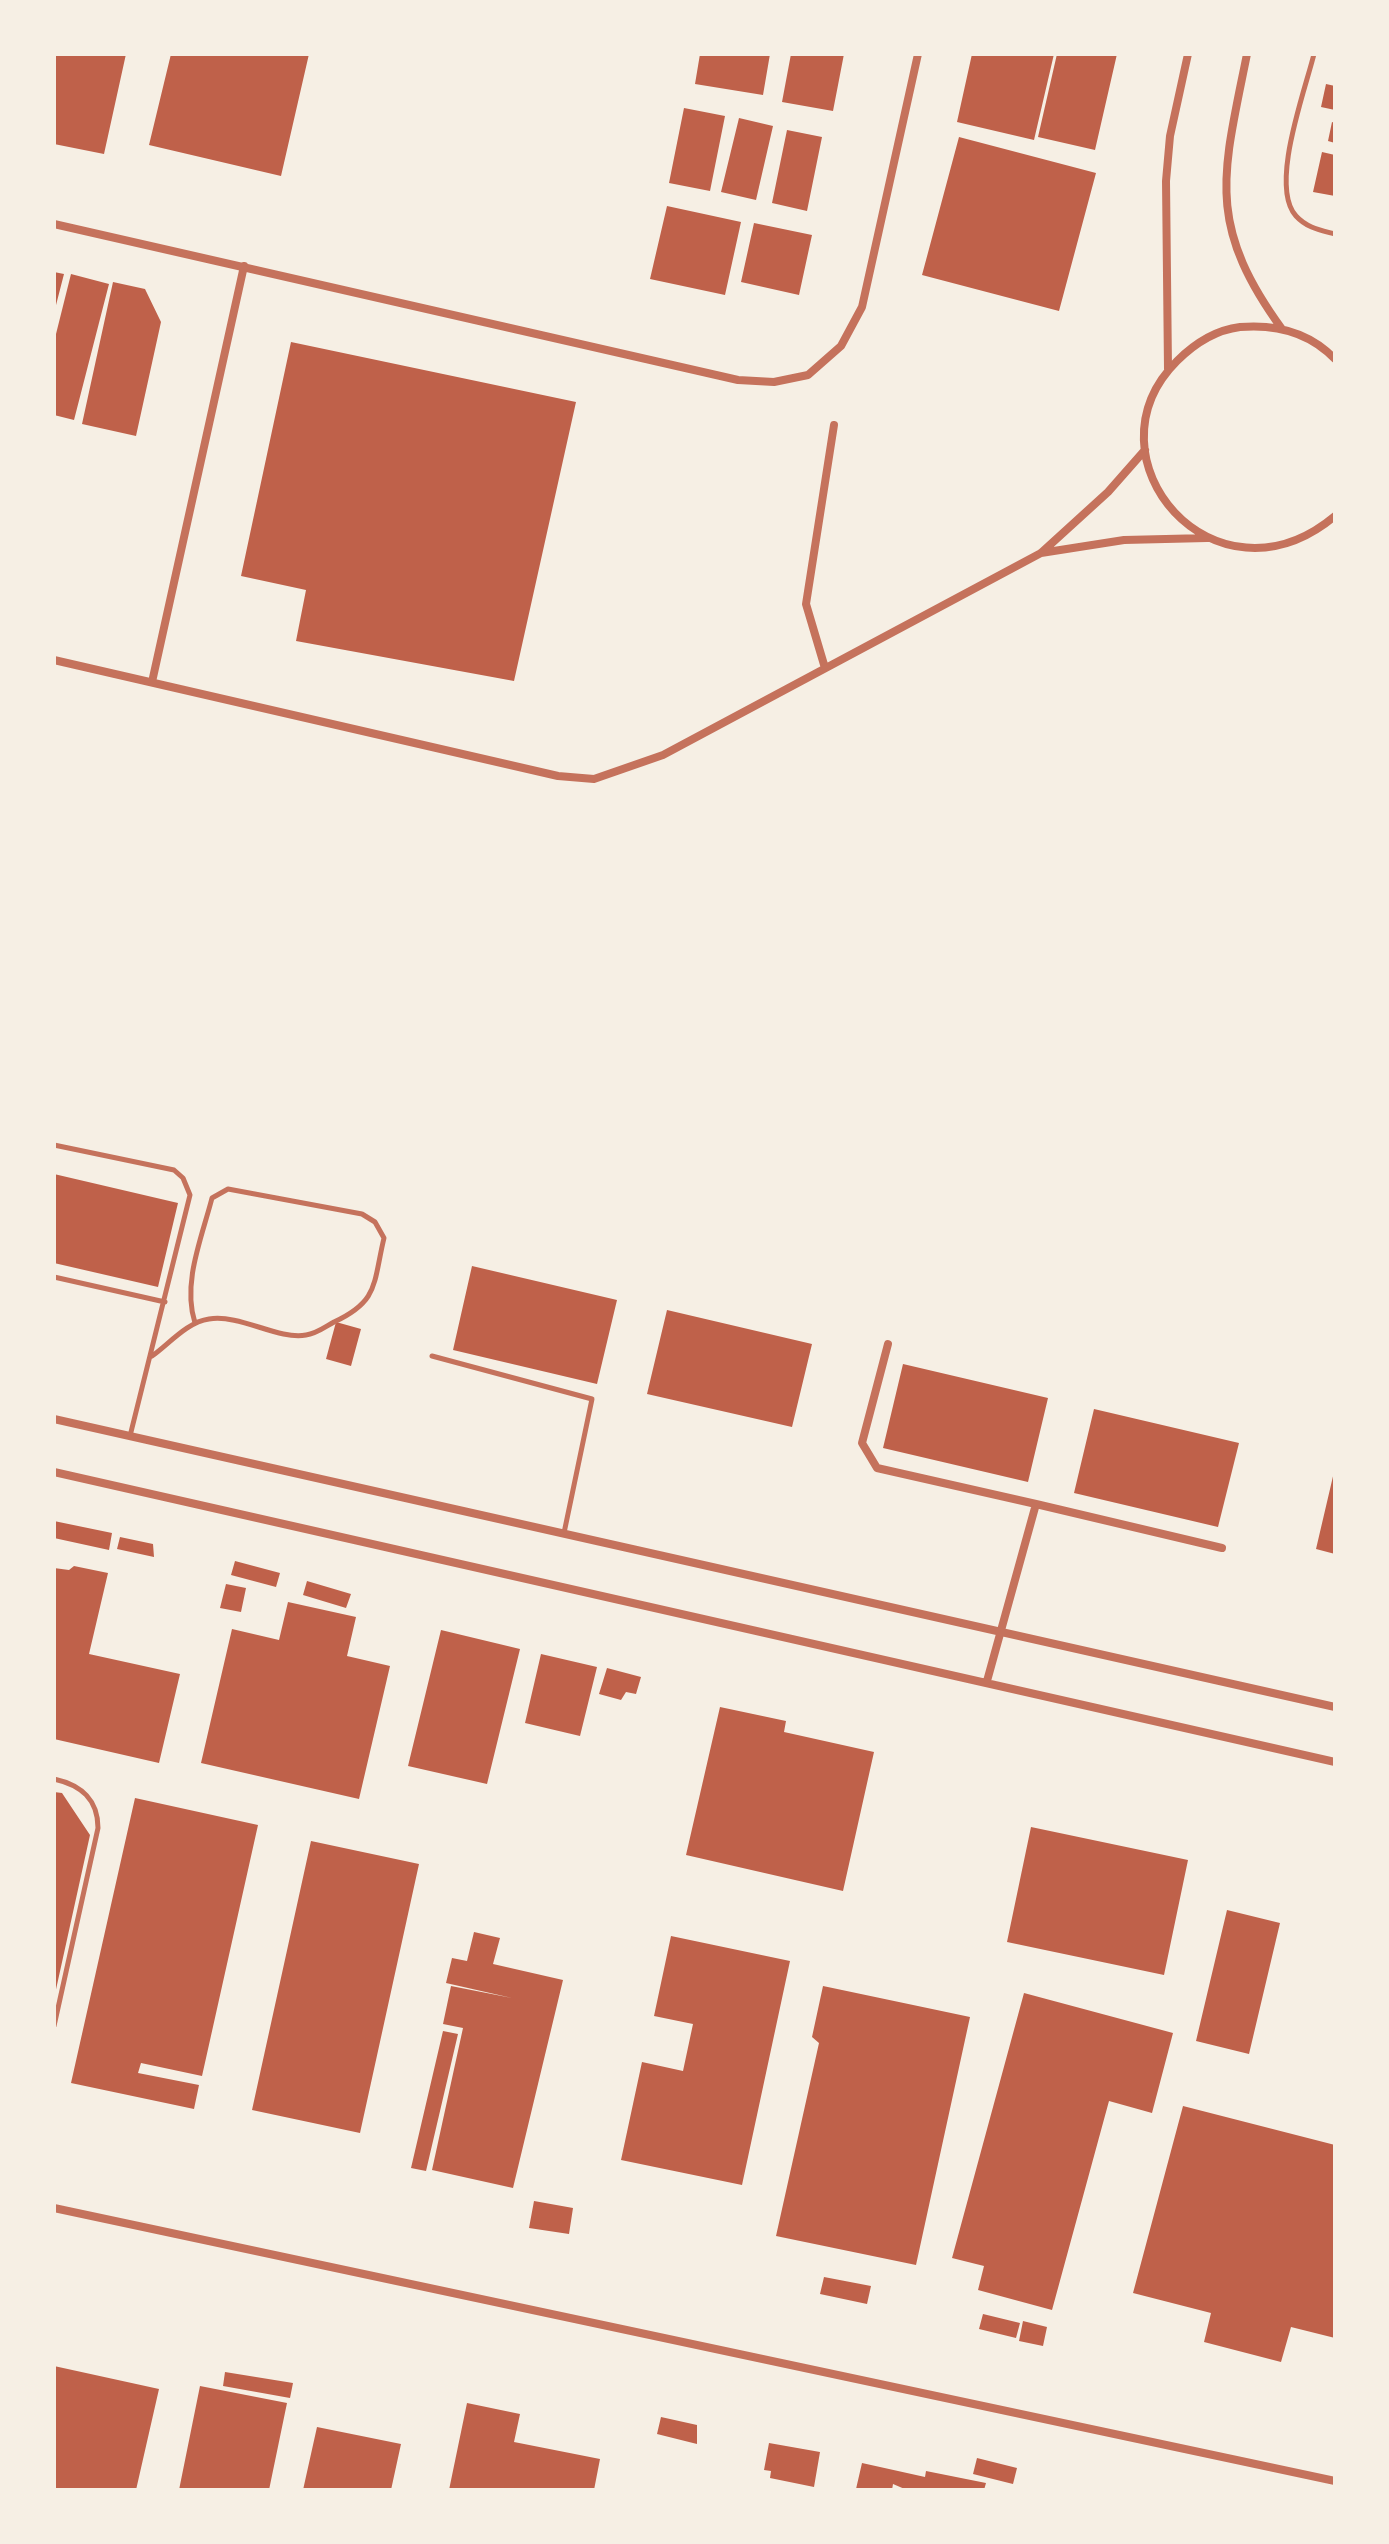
<!DOCTYPE html>
<style>
body{margin:0}
#map{position:relative;width:1389px;height:2544px;overflow:hidden;background:#f6efe4;font-family:"Noto Serif",serif}
canvas{display:block}
.frame{position:absolute;inset:0;border:56px solid #f6efe4;pointer-events:none}
</style>
<div id="map">
<canvas width="1389" height="2544"></canvas>
<div class="frame"></div>
</div>
<script>
const context = document.querySelector('canvas').getContext('2d');
context.lineJoin = 'round';
function fill(path, color) {
  context.fillStyle = color;
  context.fill(path, 'evenodd');
}
function trace(path, color, width, dash) {
  context.strokeStyle = color;
  context.lineWidth = width;
  context.lineCap = dash ? 'butt' : 'round';
  context.setLineDash(dash || []);
  context.stroke(path);
}
const building = new Path2D(`
 M54 54H126L104 154 54 144Z
 M171 54H309L281 176 149 145Z
 M700 54H770L763 95 695 84Z
 M791 54H844L833 111 782 102Z
 M972 54H1054L1034 140 957 122Z
 M1057 54H1117L1095 150 1038 137Z
 M1326 84 1335 86V110L1321 107Z
 M684 108 725 116 710 191 669 183Z
 M739 118 773 126 756 200 721 192Z
 M1332 122 1335 123V143L1328 141Z
 M787 130 822 137 807 211 772 203Z
 M959 137 1096 173 1059 311 922 275Z
 M1322 152 1335 155V196L1313 192Z
 M667 206 741 222 725 295 650 279Z
 M754 223 812 235 799 295 741 282Z
 M54 272 64 274 55 309H54Z
 M71 274 109 284 74 420 54 415V342Z
 M113 282 145 289 161 322 136 436 82 424Z
 M291 342 576 402 514 681 296 641 306 590 241 576Z
 M54 1174 178 1203 158 1287 54 1263Z
 M472 1266 617 1300 597 1384 453 1350Z
 M667 1310 812 1344 792 1427 647 1394Z
 M336 1322 361 1329 351 1366 326 1359Z
 M903 1364 1048 1398 1028 1482 883 1448Z
 M1094 1409 1239 1443 1218 1527 1074 1493Z
 M1334 1472H1335V1554L1316 1549Z
 M54 1521 112 1533 109 1550 54 1538Z
 M120 1537 153 1544 154 1557 117 1549Z
 M235 1561 280 1573 276 1587 231 1575Z
 M74 1566 108 1573 89 1654 180 1674 159 1763 54 1739V1568L69 1570Z
 M307 1581 351 1594 346 1608 303 1595Z
 M226 1584 246 1588 241 1612 220 1608Z
 M288 1602 356 1617 347 1656 390 1666 359 1799 201 1763 232 1629 279 1640Z
 M441 1630 520 1649 487 1784 408 1766Z
 M541 1654 597 1667 580 1736 525 1723Z
 M607 1668 641 1677 636 1694 626 1692 621 1700 599 1694Z
 M720 1707 786 1721 784 1732 874 1752 843 1891 686 1855Z
 M54 1792 62 1793 90 1835 55 1994Z
 M135 1798 258 1825 202 2076 141 2063 138 2073 199 2085 194 2109 71 2083Z
 M1031 1827 1188 1860 1164 1975 1007 1942Z
 M311 1841 419 1864 360 2133 252 2110Z
 M1227 1910 1280 1923 1249 2054 1196 2041Z
 M474 1932 500 1938 493 1964 563 1980 513 2188 432 2170 463 2028 443 2024 451 1986 512 1998 446 1983 452 1958 467 1961Z
 M671 1936 790 1961 742 2185 621 2160 642 2062 683 2071 693 2024 654 2016Z
 M823 1986 970 2017 916 2265 776 2236 819 2043 812 2037Z
 M1024 1993 1173 2033 1152 2113 1109 2101 1052 2310 978 2290 984 2266 952 2258Z
 M443 2031 458 2034 426 2171 411 2168Z
 M1183 2106 1335 2145V2338L1291 2327 1281 2362 1204 2342 1211 2313 1133 2293Z
 M534 2201 573 2208 569 2234 529 2228Z
 M824 2277 871 2286 867 2304 820 2294Z
 M983 2314 1020 2323 1016 2338 979 2329Z
 M1023 2321 1047 2327 1043 2346 1019 2341Z
 M54 2366 159 2389 136 2490H54Z
 M225 2372 293 2383 290 2398 223 2386Z
 M200 2386 287 2403 269 2490H179Z
 M467 2403 520 2414 514 2442 600 2459 594 2490H449Z
 M661 2417 697 2425V2444L657 2434Z
 M317 2427 401 2444 391 2490H303Z
 M769 2443 820 2452 814 2487 770 2478 771 2471 764 2470Z
 M977 2458 1017 2468 1013 2484 973 2474Z
 M862 2463 925 2477 926 2471 986 2483 984 2490H907L893 2484 892 2490H862L856 2489Z`);
const service = new Path2D(`
 M1314 54C1305 91 1269 186 1296 216 1307 228 1320 230 1335 234
 M54 1145 174 1170 183 1178 190 1195 130 1436
 M54 1277 165 1302
 M152 1356C169 1344 187 1322 209 1319 241 1314 277 1340 306 1335 316 1334 325 1327 334 1322 379 1301 373 1284 384 1238L375 1222 362 1214 228 1189 212 1198C202 1237 182 1283 195 1323
 M432 1356 592 1399 564 1533
 M54 1779C81 1785 98 1799 98 1828L54 2026`);
const minor = new Path2D(`
 M1247 54C1223 174 1205 223 1282 329
 M54 224 738 380 774 382 808 375 841 346 862 307 918 54
 M1335 359C1310 333 1276 324 1240 327 1216 330 1194 344 1177 361 1080 458 1215 616 1335 516
 M1168 369 1166 181 1170 136 1188 54
 M1041 553 1124 540 1207 538
 M54 660 558 776 594 779 663 755 1041 553 1108 492 1145 450
 M825 668 806 604 834 425
 M152 682 244 266
 M888 1344 862 1443 877 1468 1036 1504
 M54 1419 1335 1707
 M54 1472 1335 1762
 M987 1681 1036 1504 1222 1548
 M54 2208 1335 2481`);
fill(building, '#bf614a');
trace(service, '#c5725c', 5);
trace(minor, '#c5725c', 8);
</script>
